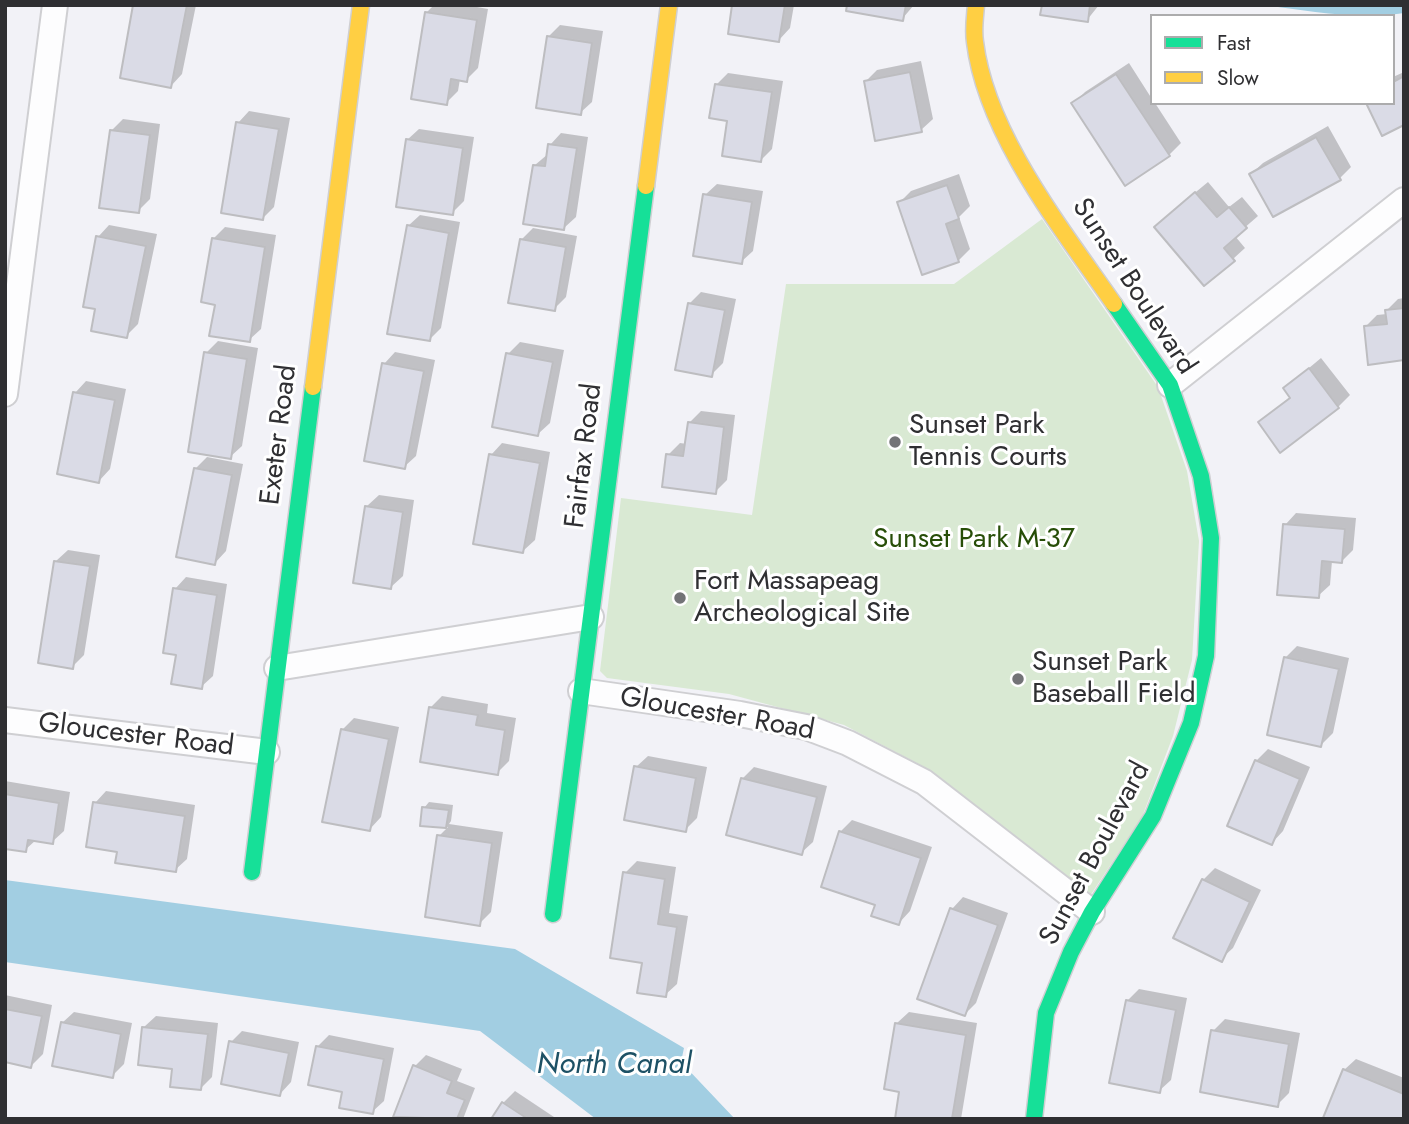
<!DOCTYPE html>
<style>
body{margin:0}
#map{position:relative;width:1409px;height:1124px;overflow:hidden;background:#f2f2f7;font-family:Jost,sans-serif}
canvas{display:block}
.frame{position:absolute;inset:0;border:7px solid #2f2f32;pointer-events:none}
.legend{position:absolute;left:1150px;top:14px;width:245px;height:91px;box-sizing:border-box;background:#fff;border:2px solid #acacad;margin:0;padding:9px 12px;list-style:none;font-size:21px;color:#2f2f32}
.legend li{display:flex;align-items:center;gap:14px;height:35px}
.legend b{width:35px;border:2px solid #acacad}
</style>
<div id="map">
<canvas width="1409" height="1124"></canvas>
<div class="frame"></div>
<ul class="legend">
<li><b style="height:9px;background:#16e098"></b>Fast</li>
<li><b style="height:9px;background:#ffcf43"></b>Slow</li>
</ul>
</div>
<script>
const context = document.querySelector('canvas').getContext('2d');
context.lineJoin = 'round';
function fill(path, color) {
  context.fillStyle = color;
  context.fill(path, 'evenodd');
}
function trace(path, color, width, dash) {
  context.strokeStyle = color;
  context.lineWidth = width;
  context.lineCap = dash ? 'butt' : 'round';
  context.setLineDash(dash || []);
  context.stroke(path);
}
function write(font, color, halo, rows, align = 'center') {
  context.font = font + ' Jost,sans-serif';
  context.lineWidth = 6;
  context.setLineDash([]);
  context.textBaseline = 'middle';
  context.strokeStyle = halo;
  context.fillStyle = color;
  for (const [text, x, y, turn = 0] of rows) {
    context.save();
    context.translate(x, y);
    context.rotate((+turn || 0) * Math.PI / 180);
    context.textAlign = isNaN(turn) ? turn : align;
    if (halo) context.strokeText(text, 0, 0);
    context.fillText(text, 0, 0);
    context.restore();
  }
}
const green = new Path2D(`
 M1042 219 1158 387 1187 471 1199 541 1192 660 1173 736 1142 817 1090 896 930 770 844 725 729 694 607 678 600 671 621 498 752 515 786 284H954Z`);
const water = new Path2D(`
 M1263 5H1404V13C1357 20 1310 11 1263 5Z
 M5 880 515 949 684 1048 681 1062 735 1119H596L480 1031 5 962Z`);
const shadow = new Path2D(`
 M135 5H196L182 74 171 86Z
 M434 5H466L488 9 478 68 466 80 460 79 458 91 446 103 427 12Z
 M734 5H794L790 28 779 40Z
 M848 5H914L902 19Z
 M1043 5H1099L1087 20Z
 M560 25 603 31 592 102 580 113 549 36Z
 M921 61 933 119 921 130 865 82 877 70Z
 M1129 63 1152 99V103H1155L1181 143 1169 155 1073 104 1085 92Z
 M1404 72V123L1393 103V77Z
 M728 73 783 81 772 149 761 160 729 120 716 85Z
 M249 111 290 118 274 207 263 218 238 123Z
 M123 119 160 124 150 199 138 211 111 131Z
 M1328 126 1351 167 1339 179 1251 174 1263 163Z
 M419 129 474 137 464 201 452 213 407 140Z
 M561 133 588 137 576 217 564 228 535 165 548 154 550 145Z
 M959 174 970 206 959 217 970 249 958 261 899 203 911 191Z
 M1208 182 1229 207 1242 197 1258 216 1235 236 1245 248 1233 259 1168 215Z
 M717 184 763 191 753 251 741 262 705 195Z
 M420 215 460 222 441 328 430 339 408 226Z
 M109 225 157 234 138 324 126 336 97 307 98 237Z
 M225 227 276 235 261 329 249 340 217 303 213 239Z
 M533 228 577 236 566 297 554 309 521 240Z
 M701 292 736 299 723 363 711 375 689 304Z
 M1404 298V359L1365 327 1377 315 1387 314V310L1398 299Z
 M218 341 258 348 242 446 230 457 206 353Z
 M520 342 564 350 550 423 538 434 508 354Z
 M395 352 435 360 416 456 404 467 384 364Z
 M1321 358 1350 395 1338 407 1281 450 1260 423 1291 396 1285 388Z
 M86 381 126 389 110 469 99 481 75 393Z
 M701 411 735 415 727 480 715 492 668 455 680 443 687 444 689 423Z
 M502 443 550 452 535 540 523 551 491 455Z
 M207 457 243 464 226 551 215 563 195 469Z
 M379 495 414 500 403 576 391 587 367 506Z
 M1296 513 1356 518 1353 550 1342 561H1332L1330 585 1318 596 1285 525Z
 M68 550 100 555 84 655 72 667 56 561Z
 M186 577 227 584 213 676 201 687 178 654 175 589Z
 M1297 646 1349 658 1333 733 1321 745 1285 658Z
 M442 696 488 704 487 713 516 718 509 761 497 773 430 708Z
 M354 718 399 727 381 817 370 829 342 730Z
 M1268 749 1310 767 1283 831 1272 843 1229 825 1256 761Z
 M648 756 707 767 697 818 685 830 636 767Z
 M754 767 827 786 813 842 801 853 742 779Z
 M5 781 70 792 64 831 52 842 36 840 25 850 5 847Z
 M106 791 195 805 187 859 175 870 119 850 95 803Z
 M429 802 453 805 451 821 449 824 503 832 491 912 479 924 439 836 448 827 422 824 424 808Z
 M852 820 932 847 910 911 899 923 877 904 840 832Z
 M637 861 676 867 669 913 688 916 677 984 665 995 644 962 625 873Z
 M1215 868 1261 890 1233 948 1221 959 1203 880Z
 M963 897 1008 913 976 1003 965 1014 952 909Z
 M1139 989 1187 998 1171 1080 1159 1091 1127 1001Z
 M5 995 52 1005 43 1054 31 1066 5 1049Z
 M74 1012 132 1023 124 1064 112 1076 62 1023Z
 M909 1012 977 1023 961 1119H896L901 1090 897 1023Z
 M156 1016 218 1023 212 1077 201 1088 174 1067 144 1027Z
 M1225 1019 1300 1033 1289 1093 1277 1105 1213 1031Z
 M242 1031 299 1042 291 1082 280 1094 231 1042Z
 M329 1035 394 1048 384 1101 372 1112 345 1091 317 1047Z
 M426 1055 462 1069 457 1081 475 1088 463 1119H403L395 1116 415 1066Z
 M1356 1059 1404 1078V1119H1330L1326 1117 1344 1070Z
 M515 1091 557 1119H493L503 1103Z`);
const building = new Path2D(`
 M133 5H187L171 88 120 78Z
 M732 5H785L779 42 728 34Z
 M847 5H906L903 21 846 11Z
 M1042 5H1090L1088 22 1040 15Z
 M425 12 477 20 467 82 451 79 447 105 411 99Z
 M547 36 592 43 581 115 536 108Z
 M910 72 922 132 875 141 864 81Z
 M1116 74 1170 156 1125 186 1071 103Z
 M1404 76V125L1382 136 1366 103H1393V82Z
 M715 84 772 92 761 162 722 156 727 121 709 118Z
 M236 122 279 129 263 220 221 213Z
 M110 130 150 135 139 213 99 208Z
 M1316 137 1341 180 1273 217 1249 174Z
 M406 139 463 148 453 215 396 207Z
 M548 144 577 148 564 230 523 224 533 165 545 166Z
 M947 185 959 219 946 224 959 262 922 275 897 202Z
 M1195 192 1217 217 1229 207 1247 228 1224 248 1235 261 1204 286 1154 227Z
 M703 194 752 202 742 264 693 256Z
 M407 225 449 233 430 341 387 334Z
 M96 236 146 246 127 338 91 331 95 309 83 307Z
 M212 238 265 247 250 342 209 336 215 305 201 302Z
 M520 239 566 247 555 311 508 303Z
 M688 303 725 310 712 377 675 370Z
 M1404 308V360L1368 365 1364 326 1387 324 1385 310Z
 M204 352 247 359 231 459 188 452Z
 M506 353 553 362 538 436 492 427Z
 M382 363 424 371 405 469 364 461Z
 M1309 368 1339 408 1280 453 1258 422 1290 398 1283 388Z
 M73 392 115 400 99 483 57 474Z
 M688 422 724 427 716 494 662 487 666 454 683 456Z
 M489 454 540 463 523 553 473 544Z
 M194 468 232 475 215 565 176 557Z
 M365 506 403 512 391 589 353 583Z
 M1283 524 1345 529 1342 563 1322 561 1319 598 1277 595Z
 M54 561 90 566 73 669 38 663Z
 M173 588 217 595 202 689 171 684 176 655 163 653Z
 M1284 657 1339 669 1321 747 1267 735Z
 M429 707 478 715 476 725 505 730 498 775 420 762Z
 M341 729 389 739 370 831 322 822Z
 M1255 760 1300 779 1272 845 1227 826Z
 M634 766 696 778 686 832 624 820Z
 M741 778 817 797 802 855 726 835Z
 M5 794 59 803 53 844 28 840 26 852 5 849Z
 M93 802 185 816 176 872 115 863 117 852 86 847Z
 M422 807 449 810 446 828 420 826Z
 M839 831 921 858 899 925 871 916 875 905 821 887Z
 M437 835 492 843 480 926 425 917Z
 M623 872 665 879 658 924 677 927 666 997 637 993 642 963 610 958Z
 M1202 879 1250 902 1222 962 1173 938Z
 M950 908 998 925 965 1016 917 999Z
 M1126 1000 1176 1010 1160 1093 1109 1083Z
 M5 1009 42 1016 31 1068 5 1062Z
 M61 1022 121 1034 113 1078 52 1066Z
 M895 1023 966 1035 952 1119H895L899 1092 884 1089Z
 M142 1027 208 1034 201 1090 170 1087 172 1069 138 1065Z
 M1211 1030 1289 1044 1278 1107 1200 1092Z
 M229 1041 289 1053 280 1096 221 1084Z
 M316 1046 384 1059 373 1114 339 1108 342 1092 308 1085Z
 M413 1065 452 1081 447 1093 465 1100 457 1119 393 1117Z
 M1343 1069 1404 1094V1119L1323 1118Z
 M502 1102 528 1119H491Z`);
const street = new Path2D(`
 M1170 385 1404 200
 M5 394 55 5
 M277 668 591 617
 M581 691 740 714 806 727 848 743 924 782 1092 912
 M5 720 267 752`);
const fast = new Path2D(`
 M252 872 313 387
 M553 914 646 186
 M1034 1119 1046 1013 1071 952 1092 912 1153 816 1191 723 1206 656 1211 538 1201 476 1170 385 1114 304`);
const slow = new Path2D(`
 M976 5C975 17 973 30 975 42 986 134 1062 229 1114 304
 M646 186 669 5
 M313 387 361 5`);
const markers = [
 [895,442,7,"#737377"],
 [680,598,7,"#737377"],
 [1018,679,7,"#737377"]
];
const streetNames = [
 ["Sunset Boulevard",1133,287,57],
 ["Exeter Road",280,435,-83],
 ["Fairfax Road",585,456,-83],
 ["Gloucester Road",717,715,10],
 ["Gloucester Road",136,736,7],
 ["Sunset Boulevard",1096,854,-62]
];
const poiNames = [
 ["Sunset Park",909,426],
 ["Tennis Courts",909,458],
 ["Fort Massapeag",694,582],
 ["Archeological Site",694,614],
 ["Sunset Park",1032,663],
 ["Baseball Field",1032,695]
];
const parkNames = [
 ["Sunset Park M-37",974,540]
];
const waterNames = [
 ["North Canal",614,1066]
];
fill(green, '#d9e9d3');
fill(water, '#a2cee2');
fill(shadow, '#0003');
fill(building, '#dadbe6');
trace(building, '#bdbdc0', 2);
trace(street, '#cfcfd2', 28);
trace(fast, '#cfcfd2', 19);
trace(slow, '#cfcfd2', 19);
trace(street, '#fdfdfe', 24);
trace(fast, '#16e098', 16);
trace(slow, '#ffcf43', 16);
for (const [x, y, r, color] of markers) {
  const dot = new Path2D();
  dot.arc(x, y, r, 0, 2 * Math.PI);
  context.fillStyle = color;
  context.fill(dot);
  trace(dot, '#fff', 2.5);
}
write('28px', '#2f2f32', '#fff', streetNames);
write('28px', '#2f2f32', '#fff', poiNames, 'left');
write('28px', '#274e08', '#fff', parkNames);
write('italic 30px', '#1d5165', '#fff', waterNames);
</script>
